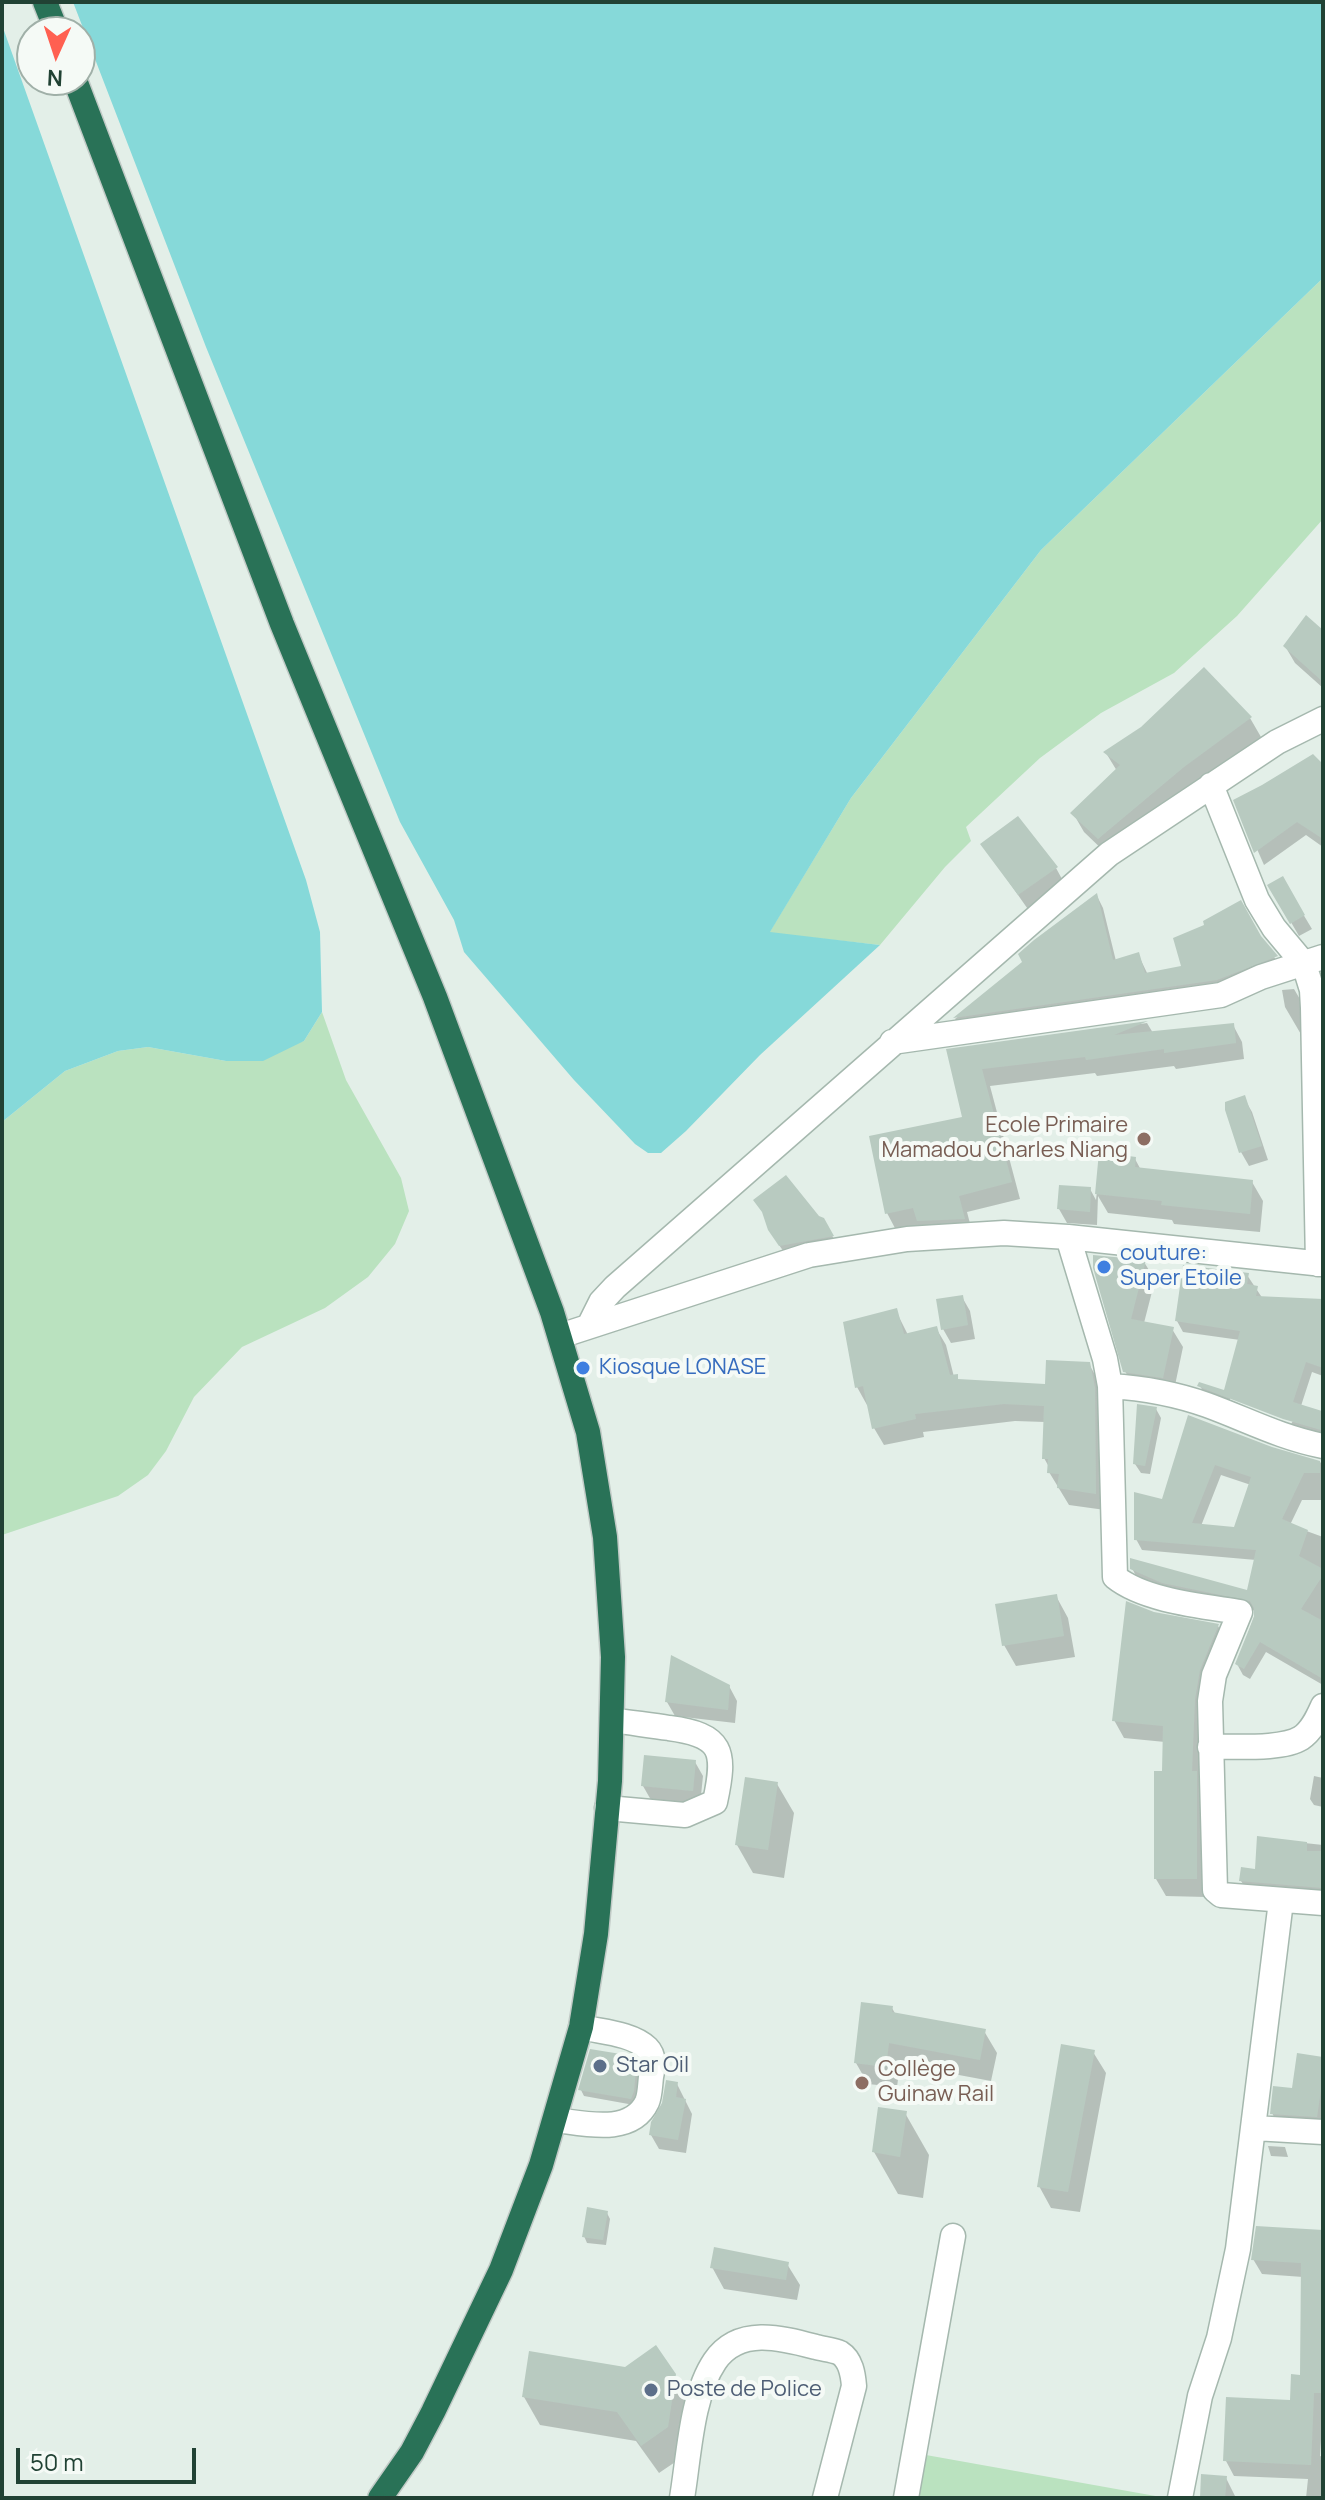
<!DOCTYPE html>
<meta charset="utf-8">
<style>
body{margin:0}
#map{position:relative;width:1325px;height:2500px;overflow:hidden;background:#e3efe8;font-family:Manrope,sans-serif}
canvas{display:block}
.frame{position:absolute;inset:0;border:4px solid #214234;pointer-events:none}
.north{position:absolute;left:16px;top:16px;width:80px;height:80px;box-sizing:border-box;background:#f5faf6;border:2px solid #a0b0a8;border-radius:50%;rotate:183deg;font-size:22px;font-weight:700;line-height:32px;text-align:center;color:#214234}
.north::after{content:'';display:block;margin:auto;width:28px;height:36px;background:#ff6051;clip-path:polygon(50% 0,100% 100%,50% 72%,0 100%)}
.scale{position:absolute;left:16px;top:2448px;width:180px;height:36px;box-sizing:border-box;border:4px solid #214234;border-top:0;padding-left:10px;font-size:24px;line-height:28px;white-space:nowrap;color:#214234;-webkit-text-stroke:6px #f5faf6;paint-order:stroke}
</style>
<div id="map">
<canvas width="1325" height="2500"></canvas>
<div class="frame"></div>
<div class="north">N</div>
<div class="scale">50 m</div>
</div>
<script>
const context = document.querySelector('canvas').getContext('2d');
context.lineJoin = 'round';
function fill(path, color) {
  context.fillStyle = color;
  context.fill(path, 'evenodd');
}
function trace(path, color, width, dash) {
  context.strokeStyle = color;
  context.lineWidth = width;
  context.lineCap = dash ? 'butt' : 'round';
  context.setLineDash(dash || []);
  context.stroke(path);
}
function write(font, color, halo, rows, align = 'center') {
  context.font = font + ' Manrope,sans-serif';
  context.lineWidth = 8;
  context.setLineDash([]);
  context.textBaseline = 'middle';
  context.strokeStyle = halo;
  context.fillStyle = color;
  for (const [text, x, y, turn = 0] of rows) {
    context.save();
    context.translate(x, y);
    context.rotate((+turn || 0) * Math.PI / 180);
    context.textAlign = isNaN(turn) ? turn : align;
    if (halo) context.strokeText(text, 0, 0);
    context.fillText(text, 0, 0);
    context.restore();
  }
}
const green = new Path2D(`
 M1323 278V519L1237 616 1174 673 1101 713 1040 758 966 827 971 841 945 867 880 945 769 933 851 798 1041 550Z
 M322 1012 346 1080 401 1178 409 1211 395 1244 368 1277 325 1308 242 1347 194 1397 166 1451 148 1475 118 1496 2 1535V1122L65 1071 118 1051 148 1047 226 1061 304 1041Z
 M926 2455 1161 2497V2498H917Z`);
const water = new Path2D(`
 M73 2H1323V278L1041 550 851 798 770 932 880 945 760 1055 686 1131 661 1153H648L635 1144 574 1080 464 952 454 920 400 822 206 347Z
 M2 25 306 880 320 932 322 1012 304 1041 263 1061H226L148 1047 118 1051 65 1071 2 1122Z`);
const shadow = new Path2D(`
 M1323 633V688L1295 663 1285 646Z
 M1204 670 1250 718 1261 737 1194 786 1109 856 1084 832 1073 813 1117 771 1106 753 1142 729Z
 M1323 767V847L1306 835 1264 865 1236 801Z
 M1018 819 1056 868 1068 890 1032 915 983 845Z
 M1282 879 1312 929 1299 936 1270 886Z
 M1097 896 1103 908 1116 961 1138 954 1148 975 1183 968 1260 938 1283 969 1224 992 962 1030 955 1019 1025 963Z
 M1294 989 1318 1030 1309 1048 1285 1007 1282 990Z
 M1147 1023 1153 1033 1233 1025 1242 1042 1244 1059 1176 1069 1174 1066 1097 1076 1095 1073 990 1086 1020 1199 967 1212 973 1235 929 1237 921 1225 896 1230 887 1213 964 1118 948 1051Z
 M1244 1098 1252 1112 1268 1160 1249 1166 1241 1152Z
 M1101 1155 1135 1159 1141 1170 1252 1182 1263 1201 1260 1232 1174 1224 1172 1220 1108 1213 1098 1196 1097 1225 1067 1223 1059 1209 1090 1189 1096 1200Z
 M818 1218 823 1219 840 1250 789 1259 779 1245Z
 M1144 1262 1155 1280 1144 1323 1172 1329 1183 1347 1173 1395 1135 1390 1125 1371 1095 1268Z
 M1247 1275 1263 1299 1323 1303V1376L1312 1372 1301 1406 1320 1412 1323 1417V1439L1206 1397 1200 1386 1225 1393 1240 1340 1183 1332 1177 1321ZM1230 1396 1293 1421 1291 1424 1230 1401Z
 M962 1297 970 1311 975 1339 951 1343 943 1329Z
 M896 1311 908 1335 936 1328 946 1345 954 1377 959 1381 1047 1386 1089 1364 1099 1382 1105 1510 1069 1505 1049 1472V1467L1044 1458 1045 1422 1015 1421 923 1432 924 1437 884 1445 874 1428 869 1404 867 1405 857 1387Z
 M1156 1409 1161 1418 1150 1474 1141 1473 1135 1464Z
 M1190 1417 1302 1459 1323 1463V1500H1302L1290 1525 1323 1537V1685L1266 1652 1250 1679 1243 1675 1237 1664 1256 1611 1170 1593 1138 1580 1132 1568 1249 1592 1256 1560 1142 1550 1136 1539 1163 1501ZM1221 1475 1251 1485 1235 1529 1201 1526Z
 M1056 1596 1068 1618 1075 1657 1016 1666 1004 1645Z
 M1154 1614 1218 1626 1228 1643 1209 1688 1206 1897 1166 1896 1156 1879 1165 1742 1124 1738 1114 1720Z
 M729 1686 737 1701 735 1723 675 1716 667 1702Z
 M695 1762 703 1776 700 1805 651 1800 643 1786Z
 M1314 1776 1323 1778V1807L1314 1805 1310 1799Z
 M777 1784 794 1813 784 1878 753 1873 737 1845Z
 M1259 1838 1323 1845V1900L1249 1893 1241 1881 1256 1871Z
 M892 2008 896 2015 984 2031 997 2053 991 2081 900 2064 897 2087 868 2084 856 2063Z
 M1093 2052 1106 2073 1080 2212 1051 2208 1039 2186Z
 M1323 2059V2129L1279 2126 1272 2113Z
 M635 2061 639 2068 637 2098 634 2105 584 2096 581 2090Z
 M677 2084 692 2114 686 2153 659 2149 651 2135Z
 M905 2113 929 2155 923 2198 898 2194 874 2152Z
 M1268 2146 1285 2147 1288 2157 1271 2156Z
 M607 2213 610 2219 606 2245 587 2243 584 2236Z
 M1323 2232V2407L1320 2456 1323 2457V2498H1306L1308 2479 1234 2476 1226 2461 1291 2402 1302 2377 1303 2277 1262 2274 1253 2259Z
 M787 2264 800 2285 797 2300 724 2289 712 2267Z
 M674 2375 691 2404 684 2456 659 2473 636 2441 540 2425 524 2397Z
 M1226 2478 1236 2498H1202Z`);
const building = new Path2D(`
 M1306 615 1323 630V682L1283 646Z
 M1204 667 1252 717 1184 767 1098 839 1070 813 1120 765 1103 752 1141 727Z
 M1313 754 1323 764V839L1297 822 1254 853 1233 800 1262 785Z
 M1018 816 1058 867 1018 895 980 844Z
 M1283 876 1305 915 1290 924 1267 885Z
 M1097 893 1113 960 1139 952 1145 973 1181 966 1173 938 1204 925 1203 921 1241 900 1261 936 1278 956 1217 980 953 1018 1022 962 1018 954 1034 940Z
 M1148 1021 1114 1035 1234 1023 1236 1043 1164 1053V1049L1086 1060 1085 1057 982 1069 1012 1182 959 1196 965 1219 917 1221 913 1208 885 1214 869 1136 962 1117 946 1049Z
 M1245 1095 1262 1146 1239 1153 1225 1110V1102Z
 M1099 1152 1136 1157 1135 1167 1253 1180 1250 1214 1161 1205 1162 1201 1095 1194Z
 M786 1175 819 1216 824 1218 834 1236 779 1246 768 1230 762 1212 753 1200Z
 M1059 1185 1091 1187 1090 1212 1057 1209Z
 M1093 1255 1146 1260 1131 1319 1174 1327 1163 1378 1123 1372 1093 1268Z
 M1183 1265 1249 1273 1247 1284 1258 1286 1256 1296 1323 1299V1368L1306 1362 1293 1402 1322 1411 1321 1430 1283 1419 1197 1386 1199 1382 1224 1390 1240 1331 1175 1321Z
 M963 1295 968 1325 941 1330 936 1299Z
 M897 1308 904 1334 937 1326 950 1375 958 1374V1379L1045 1384 1046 1360 1090 1362 1095 1388 1096 1494 1057 1488 1059 1474 1047 1473 1048 1459H1042L1044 1406 1004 1404 915 1414 916 1419 872 1429 863 1386 855 1388 843 1322Z
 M1137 1404 1157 1407 1145 1466 1133 1464Z
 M1188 1415 1272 1447 1320 1461V1473H1304L1282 1519 1308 1530 1299 1556 1323 1569V1575L1301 1609 1323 1621V1679L1260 1642 1244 1669 1235 1664 1254 1617V1608L1250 1601 1162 1583 1130 1569V1558L1247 1590 1256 1550 1134 1540V1492L1162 1499ZM1215 1465 1251 1477 1234 1527 1192 1523Z
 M1057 1594 1064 1636 1002 1646 995 1604Z
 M1126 1601 1154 1612 1219 1624 1200 1670 1195 1699 1192 1771H1197V1879H1154V1771H1162L1163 1726 1112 1721Z
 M671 1655 730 1685 728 1710 665 1702Z
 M644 1755 696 1760 693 1791 641 1786Z
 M745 1777 778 1782 768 1850 735 1845Z
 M1257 1836 1307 1842V1851H1323V1888L1239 1881 1241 1867 1255 1869Z
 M861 2002 893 2006 892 2012 986 2029 980 2060 889 2043 886 2067 854 2063Z
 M1061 2044 1095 2050 1068 2192 1037 2187Z
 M590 2049 633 2056 637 2059 634 2091 631 2099 578 2090Z
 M1297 2053 1323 2057V2076L1317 2117 1270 2114 1273 2086 1292 2088Z
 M666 2080 678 2082 676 2097 686 2099 678 2140 649 2135 651 2122 662 2103Z
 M878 2107 907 2111 900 2157 872 2152Z
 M587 2207 608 2211 603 2240 582 2237Z
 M1256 2226 1323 2230V2393H1314L1311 2465 1223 2461 1226 2397 1290 2400 1291 2374 1300 2375 1301 2263 1251 2260Z
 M714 2247 789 2262 786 2280 710 2268Z
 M656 2345 676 2374 668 2427 641 2446 617 2412 522 2397 529 2351 625 2367Z
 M1201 2474 1227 2476 1225 2498H1200Z`);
const minor = new Path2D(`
 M1211 785 1257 900 1274 928 1304 964 1312 990 1313 1008 1318 1264
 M892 1042 1221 995 1261 977 1323 957
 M1068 1237 1105 1359 1110 1386 1115 1577C1145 1601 1203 1606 1240 1612L1214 1675 1210 1701 1215 1890 1221 1895 1323 1903
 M589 1326 601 1302 615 1287 1109 854 1277 742 1323 719
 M560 1336 809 1255 907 1239 1004 1233 1068 1237 1323 1264
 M1110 1386C1142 1388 1176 1394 1207 1405 1248 1420 1279 1437 1323 1446
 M1210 1747C1233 1746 1282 1750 1301 1738 1312 1731 1318 1717 1323 1706
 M607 1808 685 1815 715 1802C726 1751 723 1735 669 1728 650 1725 631 1723 612 1720
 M555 2120C583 2123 631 2136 647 2102 650 2095 650 2085 651 2077 653 2067 655 2056 647 2048 631 2033 601 2032 581 2027
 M1254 2128 1323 2132
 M682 2498C689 2457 691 2396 715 2361 739 2326 782 2338 816 2347 823 2349 834 2350 840 2353 851 2360 853 2374 854 2386L825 2498
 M906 2498 953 2236
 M1180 2498 1200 2396 1219 2338 1238 2249 1281 1901`);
const highway = new Path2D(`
 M45 2 57 32
 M75 80 282 624 435 997 552 1312 588 1432 605 1537 613 1657 610 1781 596 1934 581 2027 541 2165 501 2270 433 2412 412 2452 380 2498`);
const markers = [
 [1144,1139,8,"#8d6e63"],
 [1104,1267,8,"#3f7fe0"],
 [583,1368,8,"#3f7fe0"],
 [600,2066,8,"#5c6f8a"],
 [862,2083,8,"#8d6e63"],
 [651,2390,8,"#5c6f8a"]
];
const educationNames = [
 ["Ecole Primaire",1128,1126],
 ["Mamadou Charles Niang",1128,1151],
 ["Collège",878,2070,"left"],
 ["Guinaw Rail",878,2095,"left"]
];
const shopNames = [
 ["couture:",1120,1254],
 ["Super Etoile",1120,1279],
 ["Kiosque LONASE",599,1368]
];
const serviceNames = [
 ["Star Oil",616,2066],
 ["Poste de Police",667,2390]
];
fill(green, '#bae2bf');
fill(water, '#86d9d9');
fill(shadow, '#0003');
fill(building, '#b8cac0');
trace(minor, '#a5b8ae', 27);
trace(highway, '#c1cac6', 27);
trace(minor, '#fff', 24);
trace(highway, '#297257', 24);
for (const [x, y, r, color] of markers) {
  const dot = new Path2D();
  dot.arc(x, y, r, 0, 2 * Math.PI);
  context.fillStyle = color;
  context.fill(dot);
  trace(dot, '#f5faf6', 3);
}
write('22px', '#785e54', '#f5faf6', educationNames, 'right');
write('22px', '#366cbe', '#f5faf6', shopNames, 'left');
write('22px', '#4e5e75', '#f5faf6', serviceNames, 'left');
</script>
